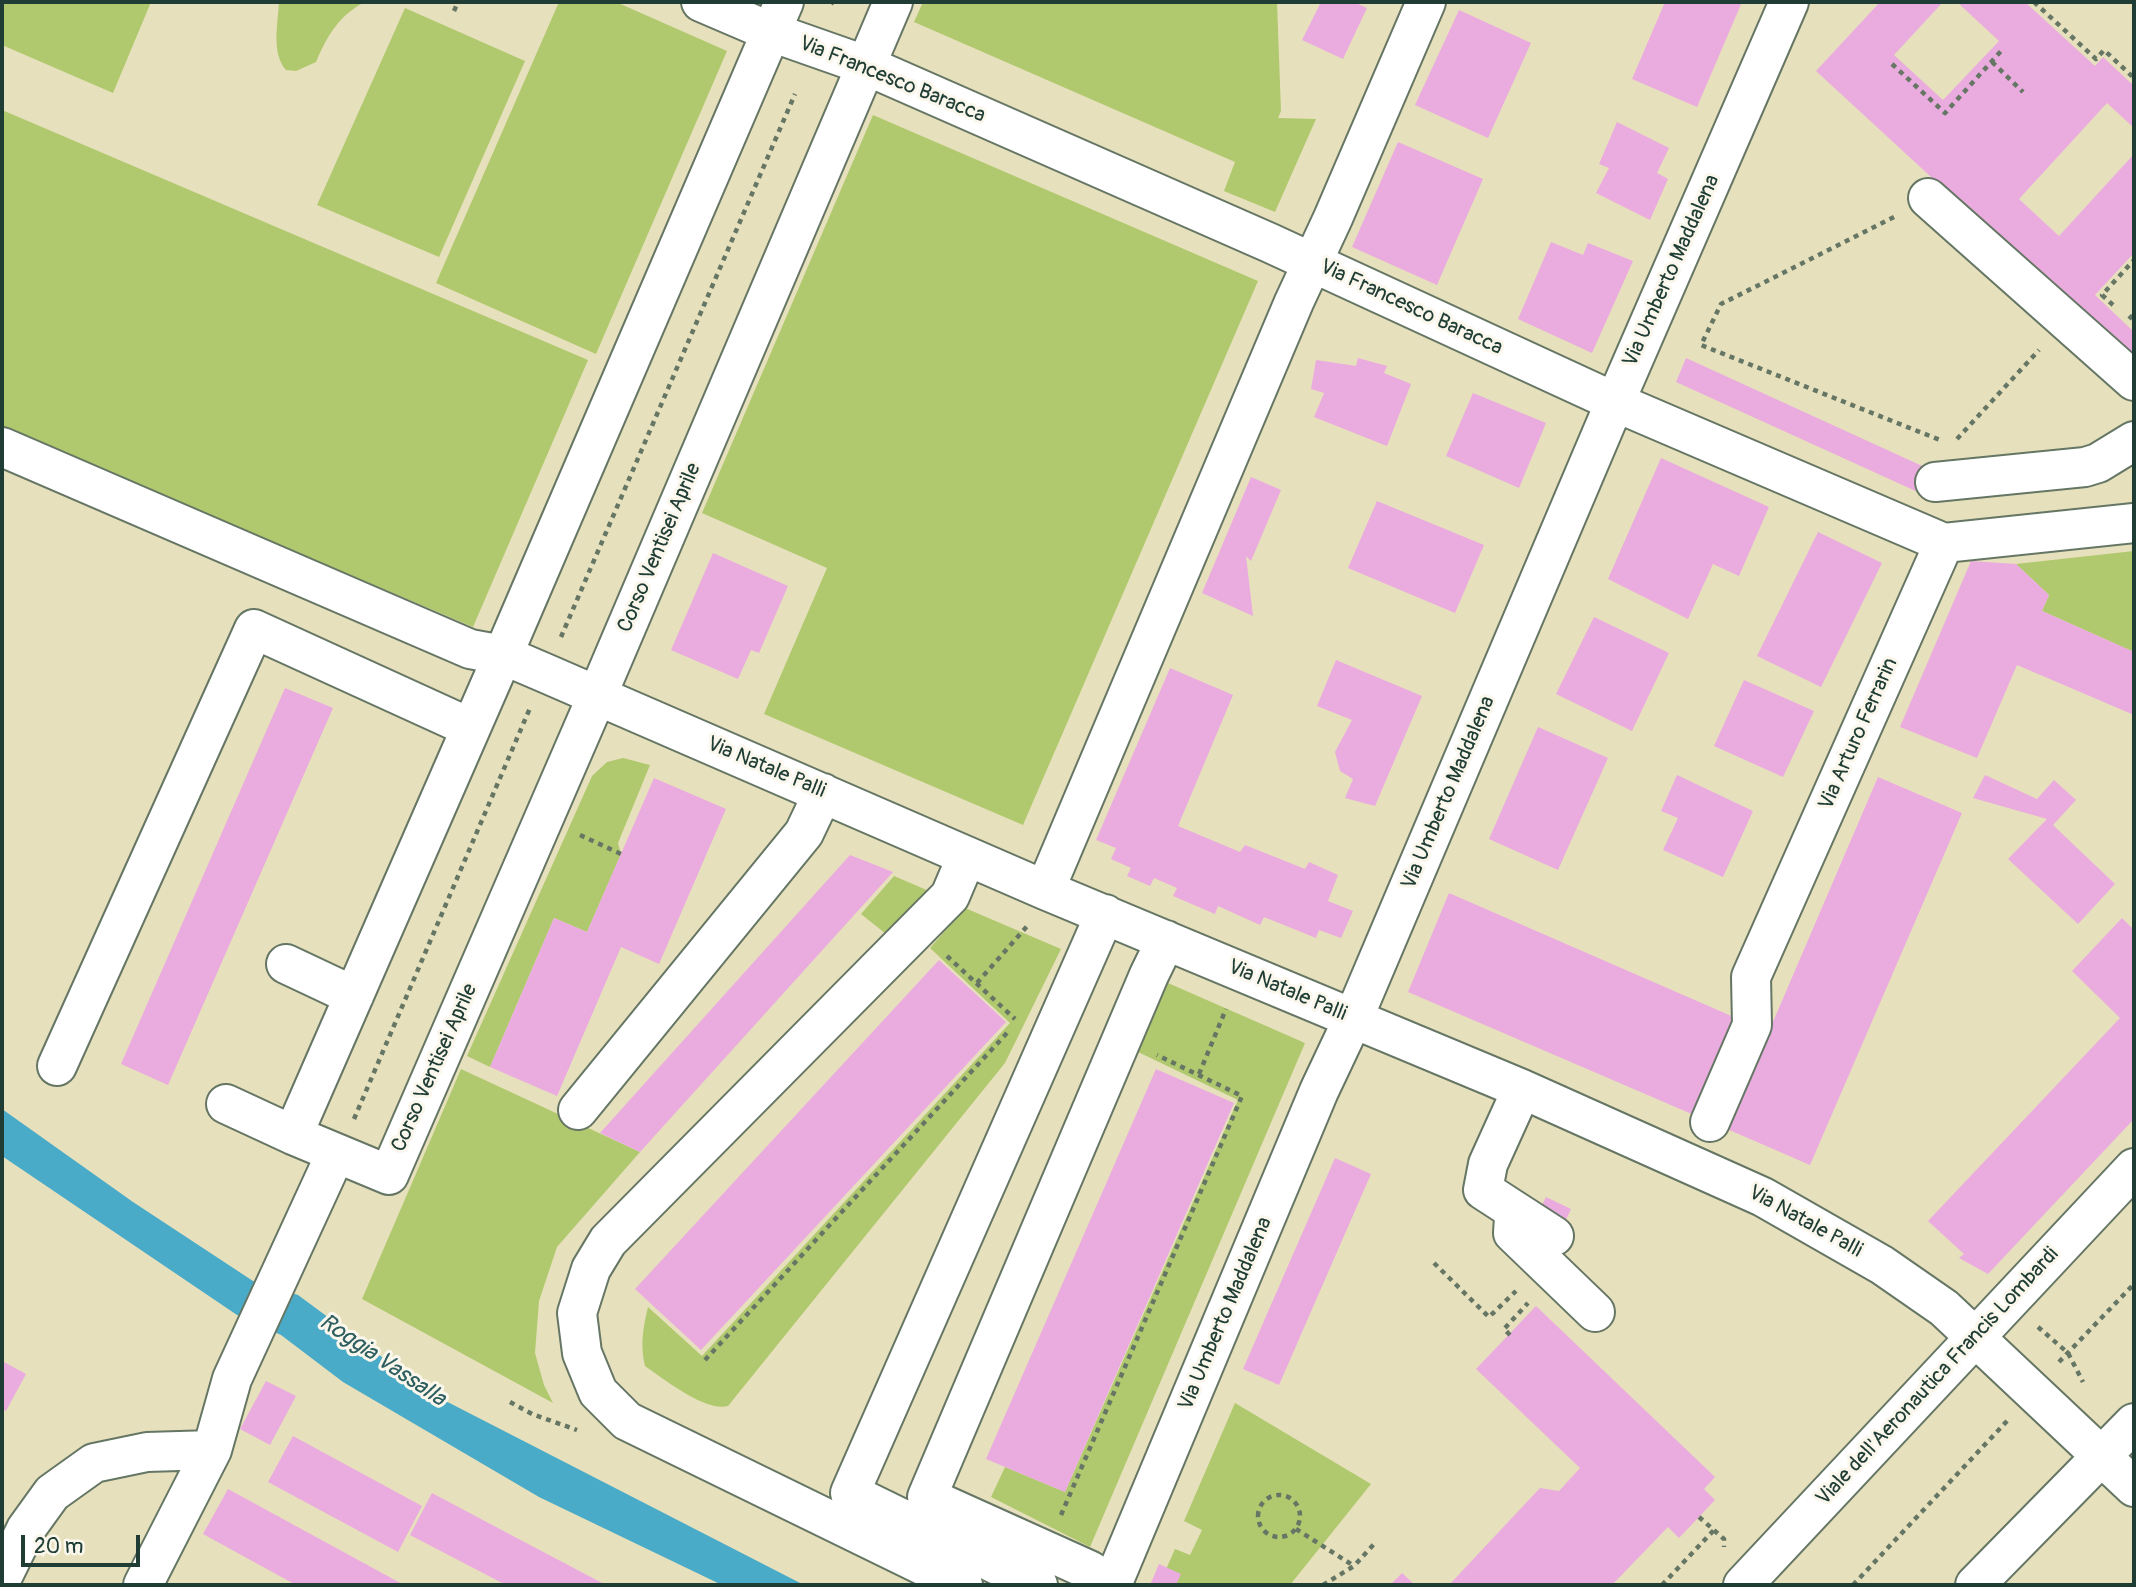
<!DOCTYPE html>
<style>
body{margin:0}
#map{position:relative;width:2136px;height:1587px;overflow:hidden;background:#e7e0bc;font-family:Pangolin,sans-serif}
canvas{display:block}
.frame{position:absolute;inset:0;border:4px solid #1f3d34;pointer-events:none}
.scale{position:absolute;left:21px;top:1535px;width:119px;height:32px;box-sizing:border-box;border:4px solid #1f3d34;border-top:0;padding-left:9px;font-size:21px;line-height:24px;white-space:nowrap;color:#1f3d34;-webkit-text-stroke:5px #fbf7ec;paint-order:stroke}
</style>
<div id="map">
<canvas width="2136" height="1587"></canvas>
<div class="frame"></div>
<div class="scale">20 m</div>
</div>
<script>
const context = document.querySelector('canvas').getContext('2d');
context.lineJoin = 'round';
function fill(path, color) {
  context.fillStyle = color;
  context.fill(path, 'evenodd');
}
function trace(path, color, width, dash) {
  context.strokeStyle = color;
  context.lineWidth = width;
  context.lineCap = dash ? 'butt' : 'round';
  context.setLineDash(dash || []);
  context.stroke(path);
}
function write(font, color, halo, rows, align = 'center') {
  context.font = font + ' Pangolin,sans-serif';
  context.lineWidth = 6;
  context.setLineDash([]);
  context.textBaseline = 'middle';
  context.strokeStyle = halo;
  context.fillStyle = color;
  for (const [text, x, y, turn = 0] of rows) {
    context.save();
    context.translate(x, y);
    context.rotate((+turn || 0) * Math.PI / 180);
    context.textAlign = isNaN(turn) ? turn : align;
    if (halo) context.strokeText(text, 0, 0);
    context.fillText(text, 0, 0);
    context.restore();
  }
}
const green = new Path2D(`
 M2 2H151L113 93 2 45Z
 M279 2H365C339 15 327 36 316 62L296 71 286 70C271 53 278 24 279 2Z
 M559 2H616L727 51 596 354 436 283Z
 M923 2H1277L1281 111 1278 118 1316 119 1275 212 1224 191 1235 162 914 22Z
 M405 8 525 61 439 257 317 205Z
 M2 110 588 360 473 627 2 427Z
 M873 115 1258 281 1023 825 764 714 827 568 702 513Z
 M2134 551V652L2042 611 2049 595 2016 564Z
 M623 758 650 765 618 843 621 854 587 932 554 918 490 1067 467 1056 592 776 607 762Z
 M894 876 929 891 886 934 861 914Z
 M965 908 1061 949 1005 1063 728 1406C705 1412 664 1379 645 1366 640 1346 643 1327 648 1307L702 1356 1010 1023 930 948Z
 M1168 983 1305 1043 1090 1547 991 1497 1005 1467 1065 1492 1238 1100 1136 1051Z
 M461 1069 640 1152 557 1247 539 1301 535 1353 544 1385 553 1403 362 1299Z
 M1235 1403 1371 1484 1290 1585H1159L1175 1549 1190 1555 1202 1530 1184 1521Z`);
const water = new Path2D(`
 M2 1109 133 1202 253 1281 298 1295 432 1394 804 1585H722L539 1497 343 1382 281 1335 237 1315 2 1156Z`);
const building = new Path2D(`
 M1321 2H1354L1367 8 1343 59 1302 40Z
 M1665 2H1742L1697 107 1632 79Z
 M1880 2H1943L1894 55 1943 100 1999 41 1957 2H2025L2095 66 2103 57 2134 86V128L2107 103 2019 199 2059 236 2134 154V253L2095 295 2134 332V364L1816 71Z
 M1459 10 1531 43 1488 138 1415 105Z
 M1617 122 1669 148 1657 173 1668 179 1650 220 1596 193 1609 168 1599 164Z
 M1398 142 1483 179 1437 285 1352 247Z
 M1551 242 1583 255 1588 243 1633 261 1592 353 1518 319Z
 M1358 358 1387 366 1384 373 1411 384 1387 446 1314 417 1324 393 1311 389 1316 360 1356 366Z
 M1686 358 1931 470 1920 493 1676 382Z
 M1473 393 1546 423 1519 488 1446 456Z
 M1661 458 1769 507 1739 576 1713 564 1688 619 1608 579Z
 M1251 477 1281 490 1251 561 1246 556 1253 616 1202 593Z
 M1377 501 1484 545 1455 613 1348 568Z
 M1818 532 1882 563 1821 687 1757 656Z
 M713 553 788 586 759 653 751 650 738 679 671 650Z
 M1971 561 2016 564 2049 595 2042 611 2134 652V715L2017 665 1977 758 1900 727Z
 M1594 617 1669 653 1632 731 1556 694Z
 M1336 660 1422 696 1375 806 1345 798 1353 779 1340 771 1335 752 1352 720 1317 706Z
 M1170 668 1233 695 1178 826 1240 852 1245 845 1305 869 1309 862 1338 875 1328 901 1353 911 1341 938 1319 930 1316 938 1264 917 1260 925 1218 906 1215 914 1173 896 1177 888 1154 878 1150 886 1127 876 1131 868 1111 859 1116 848 1096 840Z
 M1744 680 1814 711 1783 777 1714 746Z
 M285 688 333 708 168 1085 121 1064Z
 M1538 727 1608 758 1558 870 1489 839Z
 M1677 775 1753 811 1723 877 1663 850 1678 818 1661 811Z
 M1985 775 2037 799 2054 780 2076 800 2053 825 2115 884 2078 924 2008 859 2047 819 1973 798Z
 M1878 777 1962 813 1810 1165 1727 1129Z
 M654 778 726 809 659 964 621 947 557 1096 490 1067 554 918 587 932Z
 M850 855 893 872 640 1152 600 1133Z
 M1449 893 1736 1018 1694 1115 1408 992Z
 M2122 918 2134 930V1119L1988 1274 1959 1258 1964 1254 1928 1221 2120 1018 2072 971Z
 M939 960 1006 1022 701 1350 635 1289Z
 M1156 1069 1234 1103 1065 1492 986 1459Z
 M1335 1158 1371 1174 1279 1385 1243 1369Z
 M1546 1197 1571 1209 1564 1224 1538 1213Z
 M1536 1306 1715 1477 1704 1489 1715 1500 1679 1538 1668 1527 1612 1585H1449L1540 1488 1559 1491 1580 1468 1476 1369Z
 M2 1361 26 1374 6 1411 2 1408Z
 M266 1381 296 1396 270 1445 240 1429Z
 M293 1436 422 1506 398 1552 268 1482Z
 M228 1489 404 1585H296L203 1534Z
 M432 1493 513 1536 606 1585H506L410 1535Z
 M1159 1564 1181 1574 1176 1585H1150Z
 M1402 1573 1415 1585H1390Z`);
const path = new Path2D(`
 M2034 2 2096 59 2104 50 2134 78
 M831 4 833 2
 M454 11 458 2
 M1992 62 2023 92
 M1892 64 1945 113 2002 50
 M1894 217 1721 304 1701 345 1940 440
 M2113 305 2102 295 2134 260
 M2129 319 2134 314
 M1957 439 2039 350
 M561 637 795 94
 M580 835 621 854
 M947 956 1015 1019
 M977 983 1029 924
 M1199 1074 1226 1009
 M354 1119 530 708
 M1434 1263 1489 1317 1516 1291
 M2038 1327 2068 1353 2083 1382
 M1510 1335 1504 1329 1528 1303
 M705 1360 1007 1033
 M2059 1362 2134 1284
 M510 1402 532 1414 577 1430
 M1258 1516a21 21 0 1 1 42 0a21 21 0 1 1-42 0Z
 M1061 1515 1242 1096 1157 1055
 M1699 1517 1724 1539V1547
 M1296 1529 1354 1566
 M1323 1585 1354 1566 1375 1543
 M1662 1585 1714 1530
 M1853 1585 2008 1420`);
const minor = new Path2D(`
 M701 2 771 32 865 65 1270 243 1615 402 1944 543 2134 523
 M1928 198 2134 381
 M2 447 470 649 503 655 545 673 1045 890 1522 1089 1763 1197 1882 1265 1944 1308 2134 1487
 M1935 482 2085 467 2098 463 2134 441
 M1045 890 1294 302 1333 218 1426 2
 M286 964 354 996
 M57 1066 254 629 471 728
 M1522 1089 1488 1164 1483 1190 1554 1236
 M226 1104 293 1135 389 1175 597 696 893 2
 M578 1110 804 833 823 793
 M1710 1122 1752 1025 1751 977 1944 543
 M293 1135 503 655 784 2
 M1514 1217 1513 1233 1595 1312
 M2 1578 26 1529 52 1493 94 1463 147 1452 212 1450
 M1112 1584 1089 1570 927 1497 1149 975 1166 940
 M143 1585 212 1450 232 1379 336 1153
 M963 1585 627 1421 598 1392 582 1353 577 1313 591 1269 608 1241 950 896 967 856
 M1038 1585 850 1493 1105 914
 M1112 1585 1319 1091 1353 1019 1615 402 1789 2
 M1743 1585 2134 1168
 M1975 1585 2134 1423`);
const streetNames = [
 ["Via Francesco Baracca",892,80,22],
 ["Via Umberto Maddalena",1672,271,-66],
 ["Via Francesco Baracca",1411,308,25],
 ["Corso Ventisei Aprile",660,548,-67],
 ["Via Arturo Ferrarin",1859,734,-66],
 ["Via Natale Palli",766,768,23],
 ["Via Umberto Maddalena",1449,793,-67],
 ["Via Natale Palli",1287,991,23],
 ["Corso Ventisei Aprile",435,1068,-66],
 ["Via Natale Palli",1805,1222,29],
 ["Via Umberto Maddalena",1226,1314,-67],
 ["Viale dell'Aeronautica Francis Lombardi",1938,1377,-47]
];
const waterNames = [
 ["Roggia Vassalla",382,1361,34]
];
fill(green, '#b0c96e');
fill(water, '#49abc8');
fill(building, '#eaabdf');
trace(minor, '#657664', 42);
trace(path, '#657664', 4.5, [5, 5]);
trace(minor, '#fff', 38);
write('21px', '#1f3d34', '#fbf7ec', streetNames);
write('italic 23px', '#2c5e60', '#fbf7ec', waterNames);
</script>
